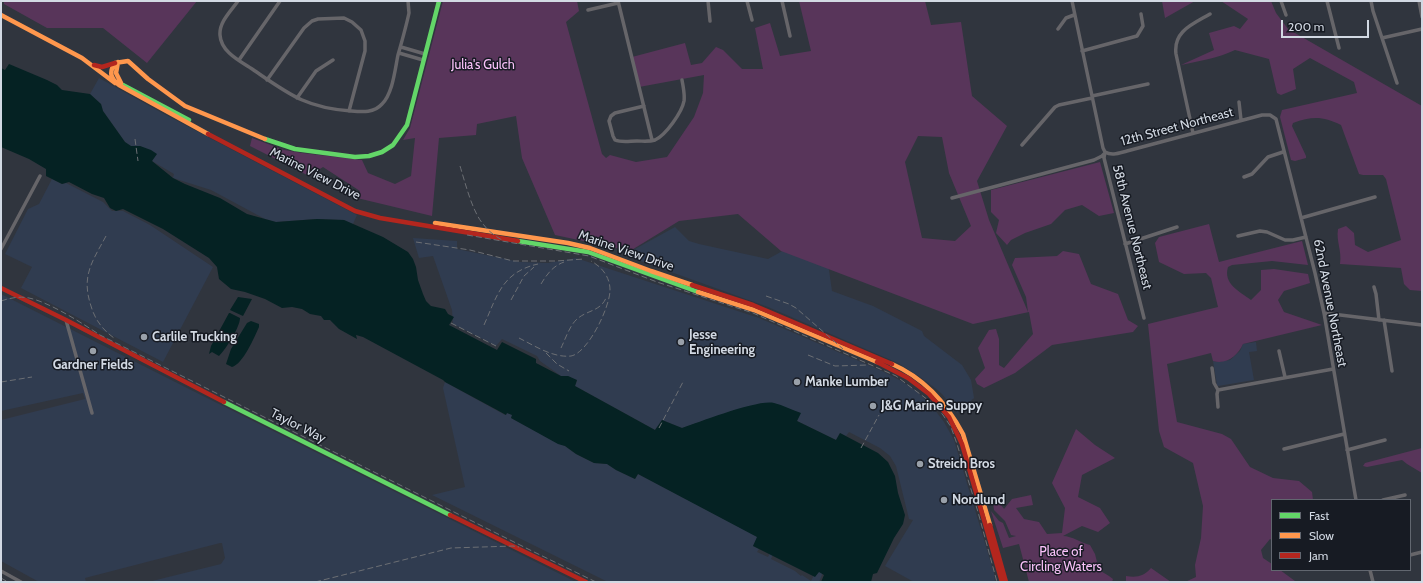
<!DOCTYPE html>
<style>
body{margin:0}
#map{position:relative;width:1423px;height:583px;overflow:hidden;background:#30353e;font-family:Cabin,sans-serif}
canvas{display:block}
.frame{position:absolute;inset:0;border:2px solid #d2d9e3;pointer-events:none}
.legend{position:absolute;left:1271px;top:499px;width:140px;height:72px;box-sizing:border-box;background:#171b23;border:1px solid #626770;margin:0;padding:5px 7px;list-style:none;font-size:12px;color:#d2d9e3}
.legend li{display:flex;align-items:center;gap:8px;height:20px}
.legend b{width:20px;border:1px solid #626770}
.scale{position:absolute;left:1281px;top:20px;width:88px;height:18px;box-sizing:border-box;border:2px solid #d2d9e3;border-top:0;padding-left:5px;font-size:12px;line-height:14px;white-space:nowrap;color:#d2d9e3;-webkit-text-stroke:3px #171b23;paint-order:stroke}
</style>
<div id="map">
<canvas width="1423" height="583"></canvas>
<div class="frame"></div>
<ul class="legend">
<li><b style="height:5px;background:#63d668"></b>Fast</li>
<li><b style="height:5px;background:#ff974d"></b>Slow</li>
<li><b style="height:5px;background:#b3261e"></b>Jam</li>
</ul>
<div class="scale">200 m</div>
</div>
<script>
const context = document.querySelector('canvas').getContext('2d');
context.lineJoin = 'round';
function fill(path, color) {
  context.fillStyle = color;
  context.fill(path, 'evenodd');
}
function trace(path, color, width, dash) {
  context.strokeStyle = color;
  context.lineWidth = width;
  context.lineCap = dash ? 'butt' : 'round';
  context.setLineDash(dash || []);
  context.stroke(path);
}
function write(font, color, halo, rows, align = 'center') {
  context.font = font + ' Cabin,sans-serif';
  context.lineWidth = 3;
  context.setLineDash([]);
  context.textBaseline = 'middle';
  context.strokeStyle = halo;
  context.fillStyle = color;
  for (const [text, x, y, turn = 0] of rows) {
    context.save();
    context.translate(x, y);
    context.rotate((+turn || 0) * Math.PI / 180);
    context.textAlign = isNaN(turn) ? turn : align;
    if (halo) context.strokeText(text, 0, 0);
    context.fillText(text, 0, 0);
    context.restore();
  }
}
const built = new Path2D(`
 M99 78 164 114 357 215 353 224 344 220 316 219 276 222 265 219 211 190 173 178 174 174 152 161 156 154 140 146H131L125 142 103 111 101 104 90 94Z
 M52 179 62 184 66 183 103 202 112 211H123L150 225 213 267 163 362 21 288 32 267 5 254 28 209 39 204Z
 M675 227 689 241 699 244 768 259 786 249 828 263 832 291 873 306 922 331 924 336 962 365 971 380 974 398 957 413 942 394 935 388 920 377 898 363 768 307 624 255Z
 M413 238 457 241V249L520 262 548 263 576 258 759 318 882 371 903 382 915 390 931 405 944 422 954 440 994 573 995 582H914L885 566 913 520 909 519 896 466 890 456 880 448 849 432 846 436 840 433 836 440 797 421 800 413 773 403 761 404 733 411 682 428 662 420 655 430 575 386 577 381 568 376H561L540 361 537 356 502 339 496 346 453 324 452 310 433 256 419 258Z
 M1 294 193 391 576 582H148L221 564 225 558 222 543H220L85 578 86 582H39L1 561V420L85 399 83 393 1 411Z
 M1256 342 1257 351 1249 352 1254 380 1218 386 1217 385 1213 361 1216 362 1230 360 1240 351 1243 344Z
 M445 382 505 415 507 413 513 415 511 418 558 443 565 446 576 454 594 463 607 464 616 470 635 479 638 474 758 537 753 546 759 549 757 552 768 557 771 551 774 552 771 559 795 571 801 576 802 575 811 581 817 569 823 572 819 582H608L432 495 465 487 443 388Z`);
const green = new Path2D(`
 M4 1H197L147 63 103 28H47L4 4Z
 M443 1H577L579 11 566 22 602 154 606 158 610 155 636 162 667 157 694 117 703 93 704 75 639 87 632 57 685 43 691 65 702 63 716 47 723 50 742 69H763L755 28 770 23 780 56 811 51 799 1H925L931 25 961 22 972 96 1007 126 977 181 989 220 1028 312 1026 297 1012 265 1015 258 1057 256 1063 251 1079 254 1091 284 1118 294 1128 320 1138 326 1133 332 1052 345 1015 373 984 388 977 384 975 379 985 368 978 348 989 330 996 329 999 339V365L1004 368 1033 334 1029 312 973 324 781 251 738 214 679 221 630 251 555 235 522 158 516 116 477 124 476 135 439 138 432 216 357 198 360 191 323 167 309 176 250 146 252 138 284 150 302 153 362 160 368 173 395 184 411 176 415 138 403 140 410 128ZM918 136 942 137 949 173 971 226 955 241 922 238 905 162Z
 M1162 1H1195L1165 18Z
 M1221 1H1271L1276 13 1288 29 1422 106V291L1410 290 1404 284 1401 268 1340 264C1342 250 1336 242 1338 229L1346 226 1354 233 1355 245 1368 252 1401 240 1386 179 1383 175H1363L1359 174 1341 125C1323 116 1312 116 1293 123L1292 126 1306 156V158L1295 161 1291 160 1280 117 1282 110 1357 93 1354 82 1310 58 1293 69 1296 89 1281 95 1277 93 1269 59 1235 50C1218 58 1200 61 1181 65L1214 50 1209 33 1234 26 1240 29 1248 19Z
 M1100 162 1114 213 1099 216 1082 205 1065 210 1051 224 1025 233 1011 240 1007 245 996 233 999 220 991 212V190Z
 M1209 224 1219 262 1302 241 1308 265 1272 261 1232 265 1228 267C1223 284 1239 291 1251 300L1261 290V270L1274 269 1308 274 1310 283 1284 291 1278 300 1284 312 1322 325 1243 344C1238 355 1227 365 1213 361L1211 353 1167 364 1177 422 1222 434 1231 439 1250 467 1273 478 1299 481 1312 492 1313 500H1272V540L1270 539 1261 550 1263 558 1272 564V570H1280L1295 581 1294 582H1185L1196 577 1195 565 1201 538 1203 506 1193 463 1164 447 1159 431 1148 324 1218 307 1211 278 1206 273 1184 274 1159 262 1155 243 1159 237Z
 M1076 429 1095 445 1115 458 1082 475 1078 497 1100 508 1110 523 1098 532 1082 526 1063 536C1072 536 1081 543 1090 545L1095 554 1099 570 1109 576 1113 579 1112 582H1029L1019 544 1003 548 991 511 999 521 1003 523 1009 538 1016 536 1011 535 1005 521 994 510 993 502 998 501 1004 509 1012 499 1031 495 1033 505 1016 508 1024 519 1039 522 1047 534 1062 533 1065 508 1052 483Z
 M1422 448V473L1407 464 1402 460 1367 467 1363 466 1365 463Z
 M1151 568 1171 582H1125L1126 581V576C1137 578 1144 576 1151 568Z`);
const water = new Path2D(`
 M9 64 47 80 57 85 62 90 90 94 101 104 103 111 125 142 131 146H140L151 150 157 154 152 161 173 178 185 184 220 198 247 214 276 222 317 219 344 220 383 237 408 252 413 259 416 267 418 280 423 294 426 301 431 306 445 309 448 314 454 317 449 325 497 350 502 342 536 359V363L561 376H568L577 380 575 386 655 430 662 420 682 428C700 422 758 399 774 403 783 405 792 410 801 413L797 421 836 440 840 433 878 453 888 462 895 476 898 493 905 515 903 524 894 538 877 573 873 574 871 582H821L824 575 819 572 815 577 753 546 757 537 638 474 635 479 616 470 607 464 594 463 576 454 565 446 558 444 511 418 512 415 507 413 506 415 497 410 445 382 443 380 363 337 356 335 357 339 339 329 330 320H324L321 316 310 314 302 309 292 307 282 308 265 299 245 292 231 289 219 279 217 267 209 258 163 229 123 209 116 211 110 208 104 198 92 194 69 182 62 184 46 176V169L29 159 1 147V68L5 70Z
 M238 297 252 299 243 316 230 310Z
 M229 313H230L240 318C240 327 226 349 219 356L212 352 209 354 211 346Z
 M251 321 259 324V327C254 338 243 364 232 367L226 364 231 349 247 323Z`);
const street = new Path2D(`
 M238 1C231 11 219 22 220 35 221 53 242 62 255 71 290 95 307 108 351 111 363 112 374 113 382 104 393 93 395 69 398 55 402 41 406 27 409 13L408 1
 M618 1 652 140
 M708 1 710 21
 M747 1 752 20
 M782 1 790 36
 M1072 1 1103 148 1105 152 1104 158 1144 318
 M1281 1 1286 15
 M1327 1 1339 48
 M1371 1 1373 11 1397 83
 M1419 1 1422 17
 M588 10 618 3
 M1058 29 1066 18 1074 15
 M1382 38 1422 29
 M401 47 425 54
 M1082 51 1137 36 1143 26 1141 14
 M399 53 423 60
 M239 60 280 1
 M267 80 304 28 312 21 318 19 344 18 352 22 361 30 365 41V51L349 111
 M1092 96 1148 84
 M297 98 316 71 333 60
 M1239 102 1241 120
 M644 106 615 113 611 116 609 121 613 136 615 140C622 143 630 141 637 141 643 141 649 142 655 140 666 135 682 112 684 101 685 94 683 86 682 80
 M1193 133 1176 54C1173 31 1193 24 1210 14
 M1022 145 1055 107 1059 105 1092 98
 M1105 152C1112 156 1119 153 1127 151L1262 115H1270L1276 119 1315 273 1324 313 1356 500
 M1244 177 1252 174 1268 157 1283 152
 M952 198 1094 160 1102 156 1105 153
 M1301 218 1375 197
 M1238 236 1260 231 1267 232 1285 240H1293L1306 237
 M1125 244 1177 227
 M1 249 40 176
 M1374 287 1376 294 1379 320
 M1324 313 1422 325
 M66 320 92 413
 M1384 320 1392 371
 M1279 351 1285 377
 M1212 368 1214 383 1218 390
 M1218 390 1333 369
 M1218 407 1217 394 1218 390
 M1284 449 1344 434
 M1347 450 1385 440
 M1383 500 1405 495
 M1410 555 1422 552
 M1370 570 1373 582
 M1 571 21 582`);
const fast = new Path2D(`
 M123 85 189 120
 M265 139 295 149 355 157 369 156 382 152 393 145 407 125 439 1
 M518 241 588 252 698 292
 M224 402 450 515`);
const slow = new Path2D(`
 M1 15 82 58 115 83
 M118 62 116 73 121 83
 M208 134 119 85C110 78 109 72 115 63L128 61 148 79 185 106 265 139
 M435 223 568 243 590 248 651 271 692 285
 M698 292 754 310 877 362
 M892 364C924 378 947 404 963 434L990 525`);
const jam = new Path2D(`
 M94 65 102 67 115 63
 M208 134 355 211 380 218 518 241
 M692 285 753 305 892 364
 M1 288 66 320 224 402
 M877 362 908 378 929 394 949 417 962 444 1002 582
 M450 515 586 582
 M990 525 1006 582`);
const rail = new Path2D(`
 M135 139 138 161
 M460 166C465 182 472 211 483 224 488 231 495 236 502 240
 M467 235 589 256 657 282 753 313 896 376 936 406 943 415 951 427 957 444 978 512 997 582
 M106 236C92 262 81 276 91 306 95 320 103 330 114 338
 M416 242 470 250 513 261H556L584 259
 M541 284C547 274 553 266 564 262
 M766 296 789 304 796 308 843 349
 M511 300 524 276 534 267
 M1 301C10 298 19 296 29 298 49 302 82 323 100 335L532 551 596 582
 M451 323 496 346
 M484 325C497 296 502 272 538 264
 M519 338C535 346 553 358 571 356 588 353 610 307 610 290 610 277 602 267 591 261
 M561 348C565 340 569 327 576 320 586 310 600 312 606 298
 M546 353 557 364 569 371
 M808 355 835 366 868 365
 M1 382 32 377
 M659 428 684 380
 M861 448 879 415
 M1 578 8 582
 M315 582 451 548 513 546 519 547`);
const markers = [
 [144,337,4,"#99a0a9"],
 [681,342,4,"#99a0a9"],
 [93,351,4,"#99a0a9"],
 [797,382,4,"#99a0a9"],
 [873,406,4,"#99a0a9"],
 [920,464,4,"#99a0a9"],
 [944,500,4,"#99a0a9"]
];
const parkNames = [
 ["Julia's Gulch",483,65],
 ["Place of",1061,552],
 ["Circling Waters",1061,567]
];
const streetNames = [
 ["12th Street Northeast",1177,127,-15],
 ["Marine View Drive",315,174,27],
 ["58th Avenue Northeast",1132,227,76],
 ["Marine View Drive",626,251,19],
 ["62nd Avenue Northeast",1330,303,79],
 ["Taylor Way",298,426,27]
];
const poiNames = [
 ["Jesse",689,335],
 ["Engineering",689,350],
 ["Carlile Trucking",152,337],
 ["Gardner Fields",93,365,"center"],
 ["Manke Lumber",805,382],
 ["J&G Marine Suppy",881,406],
 ["Streich Bros",928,464],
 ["Nordlund",952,500]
];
fill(built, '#303c50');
fill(green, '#58355a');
fill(water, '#052223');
trace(street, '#666569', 3.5);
trace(fast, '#63d668', 4.5);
trace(slow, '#ff974d', 4.5);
trace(jam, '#b3261e', 4.5);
trace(rail, '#6c6f74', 1, [6, 3]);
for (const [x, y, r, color] of markers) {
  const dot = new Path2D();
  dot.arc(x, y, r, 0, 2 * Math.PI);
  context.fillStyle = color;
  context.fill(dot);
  trace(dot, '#171b23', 1.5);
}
write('13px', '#f9c1f9', '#171b23', parkNames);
write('13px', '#d2d9e3', '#171b23', streetNames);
write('bold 13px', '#d2d9e3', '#171b23', poiNames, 'left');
</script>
